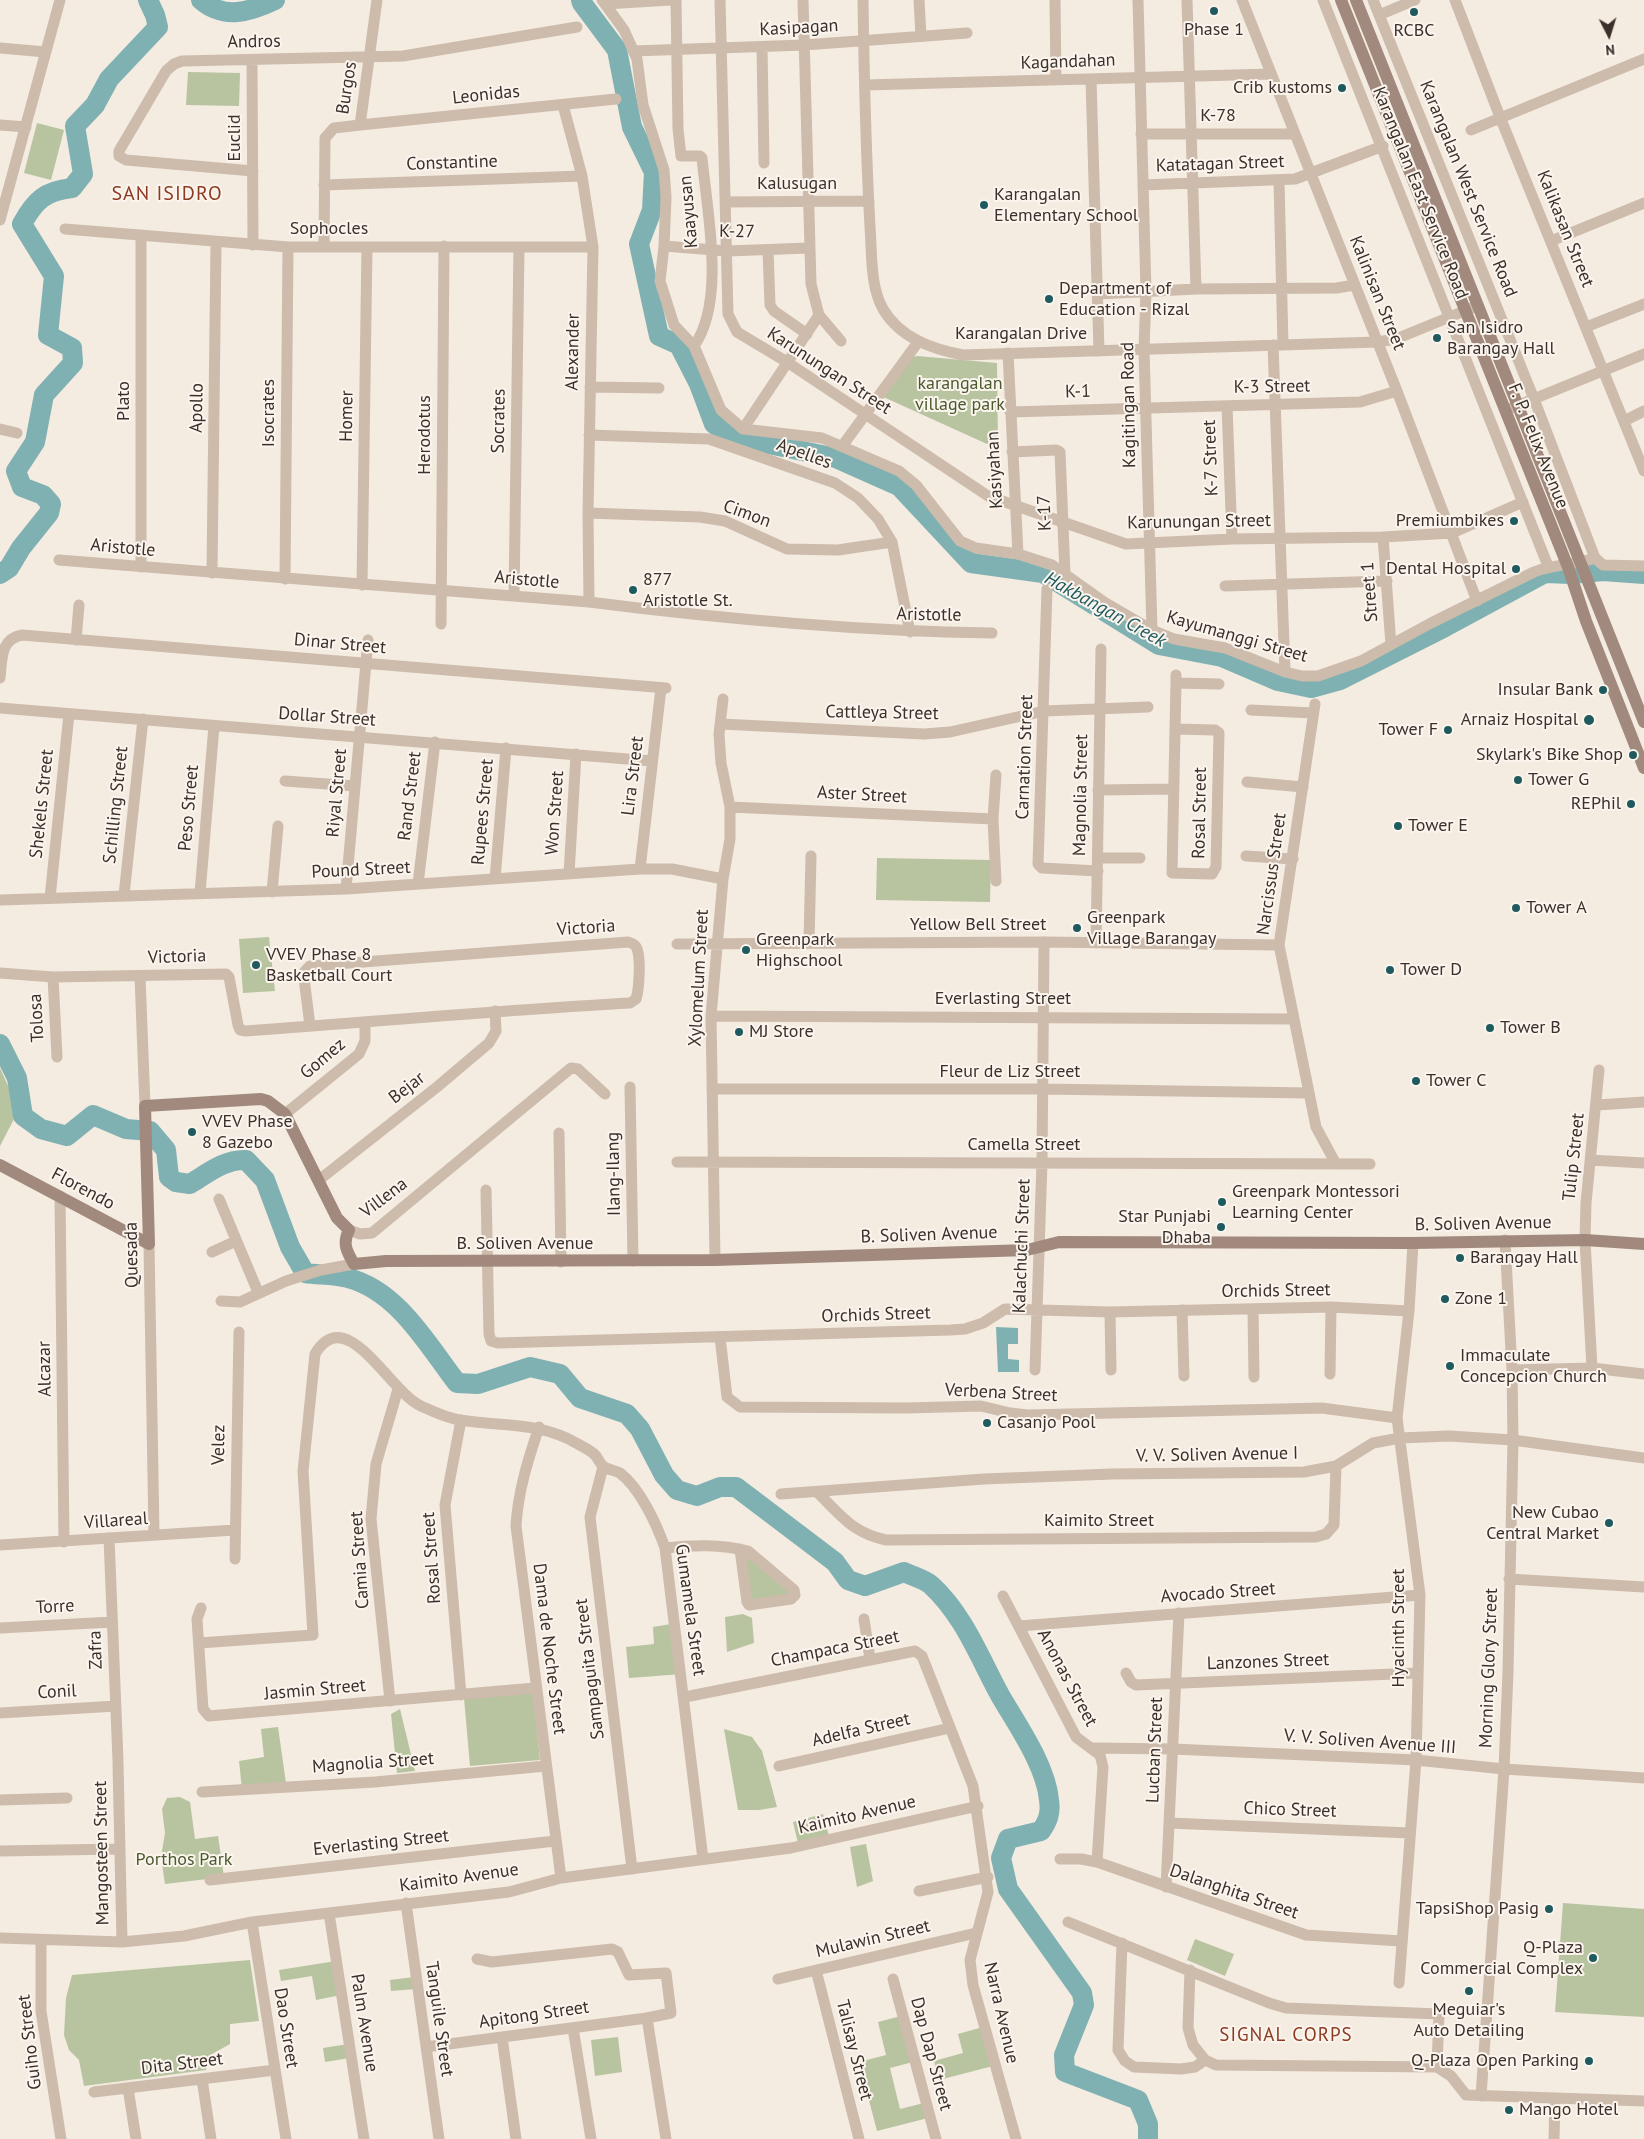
<!DOCTYPE html>
<style>
body{margin:0}
#map{position:relative;width:1644px;height:2139px;overflow:hidden;background:#f4ebe1;font-family:"PT Sans",sans-serif}
canvas{display:block}
.north{position:absolute;left:1584px;top:10px;width:50px;height:50px;-webkit-text-stroke:4px #fbf5ee;paint-order:stroke;rotate:175deg;font-size:14px;font-weight:700;line-height:20px;text-align:center;color:#3b302b}
.north::after{content:'';display:block;margin:auto;width:18px;height:22px;background:#3b302b;clip-path:polygon(50% 0,100% 100%,50% 72%,0 100%)}
</style>
<div id="map">
<canvas width="1644" height="2139"></canvas>
<div class="north">N</div>
</div>
<script>
const context = document.querySelector('canvas').getContext('2d');
context.lineJoin = 'round';
function fill(path, color) {
  context.fillStyle = color;
  context.fill(path, 'evenodd');
}
function trace(path, color, width, dash) {
  context.strokeStyle = color;
  context.lineWidth = width;
  context.lineCap = dash ? 'butt' : 'round';
  context.setLineDash(dash || []);
  context.stroke(path);
}
function write(font, color, halo, rows, align = 'center') {
  context.font = font + ' "PT Sans",sans-serif';
  context.lineWidth = 4;
  context.setLineDash([]);
  context.textBaseline = 'middle';
  context.strokeStyle = halo;
  context.fillStyle = color;
  for (const [text, x, y, turn = 0] of rows) {
    context.save();
    context.translate(x, y);
    context.rotate((+turn || 0) * Math.PI / 180);
    context.textAlign = isNaN(turn) ? turn : align;
    if (halo) context.strokeText(text, 0, 0);
    context.fillText(text, 0, 0);
    context.restore();
  }
}
const green = new Path2D(`
 M188 72 240 73 239 106 186 105Z
 M37 123 64 130 51 180 24 173Z
 M917 356 997 363 998 449 879 395 913 357Z
 M877 858 991 860 990 902 876 900Z
 M269 937 275 991 243 993 239 939Z
 M0 1068 9 1088 14 1119 0 1146Z
 M742 1552 792 1590 790 1596 750 1601Z
 M743 1614 752 1618 754 1643 727 1652 725 1617Z
 M677 1623 682 1674 629 1678 626 1647 654 1644 653 1627Z
 M533 1693 540 1760 470 1766 464 1698Z
 M400 1709 415 1771 397 1773 391 1714Z
 M278 1727 286 1783 242 1789 239 1761 264 1757 261 1729Z
 M724 1729 752 1737 762 1751 777 1807 759 1810H738Z
 M180 1797 190 1802 195 1839 218 1836 224 1877 165 1884 161 1857 165 1833 162 1809 167 1798Z
 M823 1814 829 1836 798 1843 793 1822Z
 M866 1844 873 1881 857 1887 850 1847Z
 M1563 1903 1644 1909V2017L1555 2012Z
 M1195 1939 1234 1954 1225 1976 1187 1960Z
 M250 1960 259 2021 230 2024V2044L212 2054 206 2070 84 2086 79 2060 69 2050 64 2035 66 1998 72 1975Z
 M336 1961 341 1995 316 2000 312 1976 281 1981 279 1970Z
 M414 1977 416 1989 391 1991 390 1980Z
 M901 2016 913 2062 890 2068 900 2109 924 2103 928 2118 877 2131 859 2062 886 2055 878 2022Z
 M983 2027 993 2066 939 2080 934 2061 963 2053 958 2034Z
 M618 2037 622 2072 595 2076 591 2040Z
 M348 2044 350 2058 325 2062 323 2048Z`);
const water = new Path2D(`
 M996 1327 1018 1328V1344H1008V1359L1019 1360V1372H998Z`);
const river = new Path2D(`
 M201 0C224 20 250 12 275 0
 M581 0 582 3 617 50 632 127 654 172 652 210 639 244 659 336 679 345 699 384 714 424 735 437 836 458 899 486 971 563 1043 573 1159 645 1222 657 1278 681 1311 688 1340 680 1445 627 1545 573 1571 574 1603 571 1644 574
 M0 574 9 568 21 548 49 513 51 504 43 495 22 487 16 471 35 442 44 395 73 363 72 348 48 335 54 276 22 224C35 200 45 191 72 188L83 174 75 126 95 105 109 79 158 27 155 15 148 0
 M0 1044 17 1078 23 1116 41 1129 67 1136 93 1115 126 1129 150 1131 166 1150 169 1177 176 1182 190 1184C208 1173 225 1159 246 1160L265 1180 290 1247 305 1273C319 1275 334 1274 348 1278 398 1291 427 1344 457 1383L478 1384 530 1367 560 1374 580 1398 627 1414 640 1429 664 1475 677 1490 697 1496 720 1487H736L835 1562 848 1580 865 1586 904 1572C912 1576 924 1579 931 1585 964 1615 980 1659 1001 1697 1018 1726 1046 1766 1049 1800 1051 1813 1048 1821 1041 1831L1008 1839 1001 1858 1008 1889 1082 1993 1084 2005 1064 2055 1065 2072 1138 2100 1148 2124V2139`);
const street = new Path2D(`
 M602 0 624 30 637 59 643 105 664 170 666 197 664 246 660 281 674 325 694 346 721 410 743 429 822 438 899 471 916 485 960 541 976 548 1018 554 1052 565 1104 602 1152 630 1174 639 1225 648 1285 672 1302 676H1318L1361 661 1431 623 1534 572C1554 564 1575 565 1595 558
 M676 0 678 129 681 156H700L702 158C707 211 726 301 694 346
 M720 0 728 314 737 332 787 362 988 496 1126 544 1232 539 1383 537 1452 533 1523 502
 M803 0 811 284 819 315 841 341
 M863 0C864 76 866 152 870 227 872 253 870 286 883 309 900 338 932 349 963 355L1377 342 1396 339 1474 307
 M919 0 921 36
 M1055 0 1056 80
 M1138 0 1146 291 1144 350 1152 630
 M1187 0 1196 289
 M1242 0 1397 391 1477 601
 M1323 0 1548 566
 M1373 0 1534 399 1595 558 1603 565 1644 566
 M1455 0 1500 117 1644 471
 M605 4 671 0
 M1379 15 1415 0
 M762 47 764 163
 M0 48 46 52
 M633 51 804 45 967 33
 M252 60 253 245
 M1091 79 1099 351
 M865 85 1271 74
 M563 105 582 176 593 247 588 513 589 602
 M0 125 26 127
 M360 125 616 99
 M1471 130 1644 59
 M1141 134H1294
 M253 171 126 160 119 156V151L166 71 174 64 182 61 403 56 577 27
 M1279 181 1283 345
 M324 185 582 176
 M1143 185 1295 179 1383 146
 M725 202 869 201
 M0 220 60 0
 M65 229 288 247H593
 M1551 241 1644 203
 M664 246 727 251 809 248
 M324 247 325 138 334 128 360 125 377 0
 M768 250 770 305 774 311 807 334
 M1097 294 1196 289 1337 288 1354 285
 M1586 327 1644 304
 M1273 345 1285 672
 M1008 353 1018 554
 M590 387 659 388
 M1227 406 1232 539
 M1509 409 1644 354
 M1010 412 1360 402 1397 391
 M1624 421 1644 411
 M0 429 17 433
 M743 429 819 315
 M589 435 709 439 835 483 858 498 878 519 892 542 910 632
 M843 445 918 342
 M1012 452 1056 450 1060 452 1065 574
 M588 513 700 517 725 521 787 549 838 550 892 542
 M1383 537 1391 645
 M59 560 589 602C722 619 857 631 992 633
 M141 567V236
 M212 573 216 243
 M285 579 288 247
 M362 585 367 247
 M1225 586 1387 581
 M1047 589 1038 864 1042 868 1098 871
 M514 596 519 247
 M441 624 444 246
 M76 640 79 605
 M0 678C2 660 0 639 22 635L666 688
 M1176 683 1219 684
 M1315 704 1279 945 1316 1127 1335 1162
 M0 708 652 761
 M1251 710 1313 713
 M721 724 924 734 950 732 1044 711 1148 707
 M1175 729 1215 730 1219 733 1216 867 1212 874 1172 873 1176 683V675
 M996 775 993 819 996 881
 M285 781 355 786
 M1247 782 1303 787
 M1098 790 1174 789
 M730 807 993 819
 M1246 856 1293 859
 M1098 858H1140
 M640 869 661 688
 M569 874 576 754
 M495 879 506 748
 M418 884 435 742
 M346 889 368 640
 M272 892 278 826
 M200 893 214 726
 M124 895 143 719
 M50 898 69 714
 M0 900 346 889 640 869H672L723 879
 M809 942 811 856
 M1096 943 1101 649
 M677 944 1044 942 1279 945
 M0 973 53 977 226 974 229 977 238 1025 240 1030 246 1031C374 1022 501 1010 630 1003L636 999C639 990 641 959 637 949 636 945 632 943 628 942L310 966 305 971 304 978 310 1026
 M140 976 145 1106
 M53 977 57 1057
 M711 1016 1294 1019
 M630 1087 633 1261
 M712 1089H1043L1309 1093
 M1597 1105 1644 1102
 M285 1114 359 1054 365 1041V1022
 M559 1133 561 1262
 M1590 1160 1644 1163
 M677 1162 1370 1164
 M319 1180 437 1087 489 1043 496 1031 495 1011
 M486 1190 489 1334 491 1341 498 1343 950 1330 965 1329 983 1323 1005 1309 1110 1312 1331 1307 1409 1311
 M60 1196 64 1542
 M219 1199 258 1292
 M349 1230 360 1234 372 1233 571 1068 578 1069 605 1094
 M149 1244 154 1534
 M212 1252 236 1241
 M715 1260 711 1016 723 879 730 839V807L721 763 719 734 723 699
 M221 1301 240 1302 286 1281 321 1270 354 1264
 M1253 1309 1254 1377
 M1182 1310 1184 1376
 M1110 1312 1111 1370
 M720 1337 727 1397 740 1407 907 1408 981 1406 1010 1413 1028 1415 1322 1408 1397 1418
 M1592 1368 1585 1240 1586 1203 1599 1070
 M1035 1370 1042 1162 1044 942
 M1512 1370 1592 1368 1644 1374
 M1330 1374 1331 1307
 M539 1427C528 1460 518 1491 516 1526L561 1878
 M603 1467 590 1517 632 1869
 M817 1492C841 1515 852 1533 886 1540L1316 1537 1326 1534 1334 1525 1336 1466
 M781 1494 984 1479 1112 1474 1304 1472 1336 1466 1373 1443 1400 1438 1449 1436 1513 1440 1644 1458
 M109 1538 118 1760
 M0 1545 235 1530
 M665 1548C694 1545 720 1544 748 1551L794 1590 795 1595 791 1599 749 1605 747 1602 740 1549
 M235 1559 239 1332
 M1509 1579 1644 1587
 M1003 1596 1076 1737 1100 1755 1103 1767 1097 1862
 M201 1608 197 1619 203 1709 209 1716 535 1688
 M864 1619 870 1659
 M1019 1626 1420 1595
 M0 1628 112 1622
 M199 1643 313 1635 303 1471 315 1354C347 1301 390 1393 421 1406 434 1412 446 1418 460 1420 501 1427 540 1421 578 1444 583 1447 590 1450 594 1454 598 1457 599 1463 603 1466 607 1470 615 1470 620 1473 640 1488 657 1525 665 1548L703 1859
 M1126 1673 1131 1682 1136 1685 1417 1673
 M461 1695 445 1505 461 1420
 M685 1697 915 1651 922 1656 973 1786 988 1892 970 1960 973 1985 1016 2139
 M390 1701 371 1519 376 1464 398 1389
 M0 1713 116 1706
 M1093 1748 1173 1749 1416 1760 1504 1769 1644 1778
 M118 1763 122 1942
 M779 1766 950 1728
 M202 1792 375 1782 546 1766
 M0 1800 67 1798
 M1169 1823 1410 1833
 M0 1851 120 1849
 M1060 1859H1081L1097 1862 1306 1935 1401 1941
 M210 1880 555 1841
 M1166 1887 1179 1613
 M919 1891 988 1877
 M406 1903 439 2139
 M329 1913 364 2139
 M252 1922 286 2139
 M1068 1922 1269 2003 1286 2008 1439 2014 1437 2067
 M0 1938 122 1942 184 1936 252 1922 509 1892 561 1878 791 1848 978 1806
 M41 1940V2011L61 2139
 M1122 1943 1118 2050 1125 2061 1134 2067 1181 2069 1195 2067 1205 2060 1216 2065 1437 2067 1451 2076 1466 2095 1644 2101
 M477 1959 492 1962 612 1949 618 1952 629 1975 666 1973 671 2013 647 2018 666 2139
 M816 1970 859 2139
 M1190 1970 1188 2028 1193 2045 1205 2060
 M778 1979 976 1933
 M893 1979 936 2139
 M1399 1983 1416 1760 1420 1595 1397 1418 1409 1311 1413 1243
 M573 2028 591 2139
 M502 2037 516 2139
 M426 2047 647 2018
 M202 2079 211 2139
 M128 2088 136 2139
 M94 2092 275 2070
 M1481 2096 1504 1769 1508 1672 1513 1440 1512 1370 1505 1240
 M1554 2139 1555 2099`);
const secondary = new Path2D(`
 M1341 0 1568 567 1586 621 1644 768
 M1356 0 1644 722
 M0 1165 149 1244
 M149 1244 145 1106 261 1099 268 1101 285 1114 337 1218 349 1230C342 1244 347 1252 354 1264L386 1261 715 1260 1027 1250 1059 1242 1413 1243 1585 1240 1644 1244`);
const markers = [
 [1214,11,5,"#1f5a5e"],
 [1414,12,5,"#1f5a5e"],
 [1342,88,5,"#1f5a5e"],
 [984,205,5,"#1f5a5e"],
 [1049,299,5,"#1f5a5e"],
 [1437,338,5,"#1f5a5e"],
 [1514,521,5,"#1f5a5e"],
 [1516,569,5,"#1f5a5e"],
 [633,590,5,"#1f5a5e"],
 [1603,690,5,"#1f5a5e"],
 [1589,720,6,"#1f5a5e"],
 [1448,730,5,"#1f5a5e"],
 [1633,755,5,"#1f5a5e"],
 [1518,780,5,"#1f5a5e"],
 [1631,804,5,"#1f5a5e"],
 [1398,826,5,"#1f5a5e"],
 [1516,908,5,"#1f5a5e"],
 [1077,928,5,"#1f5a5e"],
 [746,950,5,"#1f5a5e"],
 [256,965,5,"#1f5a5e"],
 [1390,970,5,"#1f5a5e"],
 [1490,1028,5,"#1f5a5e"],
 [739,1032,5,"#1f5a5e"],
 [1416,1081,5,"#1f5a5e"],
 [192,1132,5,"#1f5a5e"],
 [1222,1202,5,"#1f5a5e"],
 [1221,1227,5,"#1f5a5e"],
 [1460,1258,5,"#1f5a5e"],
 [1445,1299,5,"#1f5a5e"],
 [1450,1366,5,"#1f5a5e"],
 [987,1423,5,"#1f5a5e"],
 [1609,1523,5,"#1f5a5e"],
 [1549,1909,5,"#1f5a5e"],
 [1593,1958,5,"#1f5a5e"],
 [1469,1991,5,"#1f5a5e"],
 [1589,2061,5,"#1f5a5e"],
 [1509,2110,5,"#1f5a5e"]
];
const streetNames = [
 ["Kasipagan",799,28,-3],
 ["Andros",254,42,-1],
 ["Kagandahan",1068,62,-2],
 ["Burgos",347,88,-81],
 ["Leonidas",486,95,-6],
 ["K-78",1218,116],
 ["Euclid",235,138,-90],
 ["Constantine",452,163,-2],
 ["Katatagan Street",1220,164,-2],
 ["Kalusugan",797,184],
 ["Karangalan West Service Road",1468,189,68],
 ["Karangalan East Service Road",1420,193,68],
 ["Kaayusan",689,212,-95],
 ["Sophocles",329,229],
 ["Kalikasan Street",1565,229,68],
 ["K-27",737,232,1],
 ["Kalinisan Street",1377,293,68],
 ["Karangalan Drive",1021,334],
 ["Alexander",573,352,-89],
 ["Karunungan Street",829,371,33],
 ["K-3 Street",1272,387,-1],
 ["K-1",1078,392,-2],
 ["Plato",124,401,-90],
 ["Kagitingan Road",1129,405,-91],
 ["Apollo",197,408,-89],
 ["Isocrates",269,413,-90],
 ["Homer",347,416,-89],
 ["Socrates",499,421,-89],
 ["Herodotus",425,435,-90],
 ["F. P. Felix Avenue",1538,446,68],
 ["Apelles",804,454,20],
 ["K-7 Street",1211,458,-92],
 ["Kasiyahan",995,470,-93],
 ["K-17",1045,513,-92],
 ["Cimon",747,514,20],
 ["Karunungan Street",1199,522,-1],
 ["Aristotle",123,548,5],
 ["Aristotle",527,580,5],
 ["Street 1",1370,592,-94],
 ["Aristotle",929,615,1],
 ["Kayumanggi Street",1237,637,16],
 ["Dinar Street",340,644,5],
 ["Cattleya Street",882,713,1],
 ["Dollar Street",327,717,4],
 ["Carnation Street",1025,757,-88],
 ["Lira Street",633,776,-83],
 ["Riyal Street",337,793,-85],
 ["Aster Street",862,795,3],
 ["Magnolia Street",1081,795,-89],
 ["Rand Street",410,796,-83],
 ["Shekels Street",42,804,-84],
 ["Schilling Street",116,805,-84],
 ["Peso Street",189,808,-85],
 ["Rupees Street",483,812,-85],
 ["Won Street",555,813,-86],
 ["Rosal Street",1200,813,-89],
 ["Pound Street",361,870,-3],
 ["Narcissus Street",1272,874,-82],
 ["Yellow Bell Street",978,925],
 ["Victoria",586,928,-4],
 ["Victoria",177,957,-2],
 ["Xylomelum Street",699,978,-87],
 ["Everlasting Street",1003,999],
 ["Tolosa",37,1018,-93],
 ["Gomez",323,1059,-40],
 ["Fleur de Liz Street",1010,1072],
 ["Bejar",407,1088,-38],
 ["Camella Street",1024,1145],
 ["Tulip Street",1574,1157,-84],
 ["Ilang-Ilang",614,1174,-91],
 ["Florendo",83,1189,28],
 ["Villena",384,1198,-37],
 ["B. Soliven Avenue",1483,1224,-1],
 ["B. Soliven Avenue",929,1235,-2],
 ["B. Soliven Avenue",525,1244],
 ["Kalachuchi Street",1022,1246,-88],
 ["Quesada",132,1255,-91],
 ["Orchids Street",1276,1291,-1],
 ["Orchids Street",876,1315,-2],
 ["Alcazar",45,1369,-91],
 ["Verbena Street",1001,1393,3],
 ["Velez",219,1445,-89],
 ["V. V. Soliven Avenue I",1217,1455,-1],
 ["Villareal",116,1521,-4],
 ["Kaimito Street",1099,1521],
 ["Rosal Street",432,1558,-94],
 ["Camia Street",360,1560,-94],
 ["Avocado Street",1218,1593,-4],
 ["Torre",55,1607,-3],
 ["Gumamela Street",690,1610,82],
 ["Hyacinth Street",1399,1628,-90],
 ["Dama de Noche Street",549,1649,83],
 ["Champaca Street",835,1649,-11],
 ["Zafra",96,1650,-92],
 ["Lanzones Street",1268,1662,-2],
 ["Morning Glory Street",1489,1668,-88],
 ["Sampaguita Street",590,1669,-97],
 ["Anonas Street",1067,1678,62],
 ["Jasmin Street",315,1690,-5],
 ["Conil",57,1692,-3],
 ["Adelfa Street",861,1730,-13],
 ["V. V. Soliven Avenue III",1370,1742,4],
 ["Lucban Street",1155,1750,-88],
 ["Magnolia Street",373,1763,-4],
 ["Chico Street",1290,1810,2],
 ["Kaimito Avenue",857,1815,-13],
 ["Everlasting Street",381,1843,-6],
 ["Mangosteen Street",102,1853,-91],
 ["Kaimito Avenue",459,1878,-8],
 ["Dalanghita Street",1234,1892,19],
 ["Mulawin Street",873,1939,-13],
 ["Narra Avenue",1001,2013,77],
 ["Apitong Street",534,2015,-8],
 ["Tanguile Street",439,2019,82],
 ["Palm Avenue",364,2023,81],
 ["Dao Street",286,2028,81],
 ["Guiho Street",30,2042,-97],
 ["Talisay Street",854,2050,76],
 ["Dap Dap Street",931,2054,75],
 ["Dita Street",182,2064,-7]
];
const poiNames = [
 ["Phase 1",1214,30,"center"],
 ["RCBC",1414,31,"center"],
 ["Crib kustoms",1332,88,"right"],
 ["Karangalan",994,195],
 ["Elementary School",994,216],
 ["Department of",1059,289],
 ["Education - Rizal",1059,310],
 ["San Isidro",1447,328],
 ["Barangay Hall",1447,349],
 ["Premiumbikes",1504,521,"right"],
 ["Dental Hospital",1506,569,"right"],
 ["877",643,580],
 ["Aristotle St.",643,601],
 ["Insular Bank",1593,690,"right"],
 ["Arnaiz Hospital",1578,720,"right"],
 ["Tower F",1438,730,"right"],
 ["Skylark's Bike Shop",1623,755,"right"],
 ["Tower G",1528,780],
 ["REPhil",1621,804,"right"],
 ["Tower E",1408,826],
 ["Tower A",1526,908],
 ["Greenpark",1087,918],
 ["Village Barangay",1087,939],
 ["Greenpark",756,940],
 ["Highschool",756,961],
 ["VVEV Phase 8",266,955],
 ["Basketball Court",266,976],
 ["Tower D",1400,970],
 ["Tower B",1500,1028],
 ["MJ Store",749,1032],
 ["Tower C",1426,1081],
 ["VVEV Phase",202,1122],
 ["8 Gazebo",202,1143],
 ["Greenpark Montessori",1232,1192],
 ["Learning Center",1232,1213],
 ["Star Punjabi",1211,1217,"right"],
 ["Dhaba",1211,1238,"right"],
 ["Barangay Hall",1470,1258],
 ["Zone 1",1455,1299],
 ["Immaculate",1460,1356],
 ["Concepcion Church",1460,1377],
 ["Casanjo Pool",997,1423],
 ["New Cubao",1599,1513,"right"],
 ["Central Market",1599,1534,"right"],
 ["TapsiShop Pasig",1539,1909,"right"],
 ["Q-Plaza",1583,1948,"right"],
 ["Commercial Complex",1583,1969,"right"],
 ["Meguiar's",1469,2010,"center"],
 ["Auto Detailing",1469,2031,"center"],
 ["Q-Plaza Open Parking",1579,2061,"right"],
 ["Mango Hotel",1519,2110]
];
const parkNames = [
 ["karangalan",960,384],
 ["village park",960,405],
 ["Porthos Park",184,1860]
];
const waterNames = [
 ["Hakbangan Creek",1105,610,29]
];
const neighbourhoodNames = [
 ["SIGNAL CORPS",1286,2036]
];
const quarterNames = [
 ["SAN ISIDRO",167,194]
];
fill(green, '#b8c4a0');
fill(water, '#7fb0b2');
trace(river, '#7fb0b2', 20);
trace(street, '#cdbbac', 11);
trace(secondary, '#a18a7d', 12);
for (const [x, y, r, color] of markers) {
  const dot = new Path2D();
  dot.arc(x, y, r, 0, 2 * Math.PI);
  context.fillStyle = color;
  context.fill(dot);
  trace(dot, '#fbf5ee', 2);
}
write('18px', '#3b302b', '#fbf5ee', streetNames);
write('18px', '#3b302b', '#fbf5ee', poiNames, 'left');
write('18px', '#4a5a2e', '#fbf5ee', parkNames);
write('italic 19px', '#1f5a5e', '#fbf5ee', waterNames);
context.letterSpacing = '1px';
write('19px', '#8c3b22', '#fbf5ee', neighbourhoodNames);
context.letterSpacing = '0px';
context.letterSpacing = '1px';
write('20px', '#8c3b22', '#fbf5ee', quarterNames);
context.letterSpacing = '0px';
</script>
